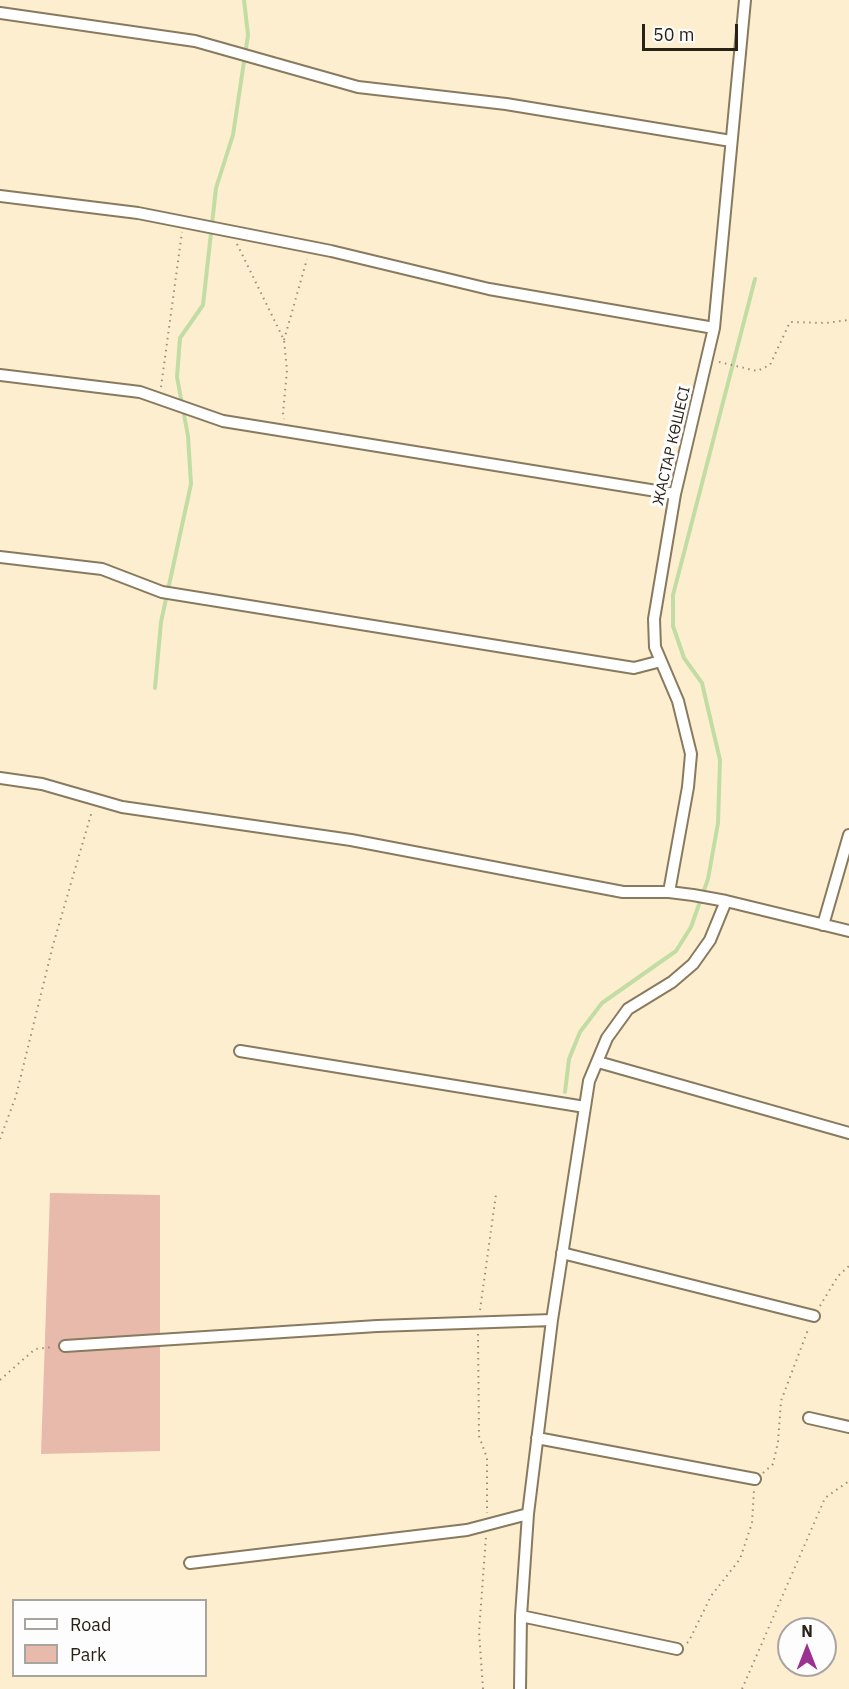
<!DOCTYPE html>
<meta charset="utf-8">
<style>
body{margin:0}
#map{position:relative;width:849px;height:1689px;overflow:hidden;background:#feeed0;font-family:"IBM Plex Sans",sans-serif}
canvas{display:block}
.legend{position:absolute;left:12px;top:1599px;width:195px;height:78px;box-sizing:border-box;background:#fdfdfd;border:2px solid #a8a5a1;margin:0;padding:8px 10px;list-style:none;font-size:18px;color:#282217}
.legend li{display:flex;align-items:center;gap:12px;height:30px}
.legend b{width:30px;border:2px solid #a8a5a1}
.north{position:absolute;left:777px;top:1617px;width:60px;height:60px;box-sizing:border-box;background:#fdfdfd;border:2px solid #a8a5a1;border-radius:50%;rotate:0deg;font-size:16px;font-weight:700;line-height:24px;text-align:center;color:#282217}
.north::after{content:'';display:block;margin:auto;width:21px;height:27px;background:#9b3193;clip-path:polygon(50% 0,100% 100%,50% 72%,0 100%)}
.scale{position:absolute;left:642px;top:24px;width:96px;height:27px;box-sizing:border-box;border:3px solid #282217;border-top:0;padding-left:8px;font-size:18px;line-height:21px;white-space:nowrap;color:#282217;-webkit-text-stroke:4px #fdfdfd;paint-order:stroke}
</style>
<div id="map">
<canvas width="849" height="1689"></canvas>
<ul class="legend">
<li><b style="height:8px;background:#fff"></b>Road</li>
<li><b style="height:16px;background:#e7baab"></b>Park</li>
</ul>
<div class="north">N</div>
<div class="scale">50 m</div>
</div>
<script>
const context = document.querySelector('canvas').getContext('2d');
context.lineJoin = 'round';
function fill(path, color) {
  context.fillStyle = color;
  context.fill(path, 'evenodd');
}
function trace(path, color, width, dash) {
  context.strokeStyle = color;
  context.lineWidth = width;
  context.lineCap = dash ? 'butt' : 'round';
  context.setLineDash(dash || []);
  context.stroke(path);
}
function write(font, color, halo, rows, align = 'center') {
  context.font = font + ' "IBM Plex Sans",sans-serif';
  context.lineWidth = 6;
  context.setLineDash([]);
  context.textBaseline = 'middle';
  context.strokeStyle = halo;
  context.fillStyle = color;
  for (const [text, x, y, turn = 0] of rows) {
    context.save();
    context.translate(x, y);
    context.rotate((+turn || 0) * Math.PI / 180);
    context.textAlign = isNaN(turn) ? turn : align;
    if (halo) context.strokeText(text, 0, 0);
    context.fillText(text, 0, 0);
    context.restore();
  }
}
const green = new Path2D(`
 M50 1193 160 1195V1451L41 1454Z`);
const stream = new Path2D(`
 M155 688 161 622 191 484 188 436 177 377 180 338 203 305 216 188 233 135 248 35 244 0
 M565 1092 569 1059 580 1032 602 1003 676 951 691 927 708 879 718 823 720 760 702 683 684 658 673 626V595L755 279`);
const path = new Path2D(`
 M237 244 284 340 287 370 283 413 284 419
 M284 340 307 259
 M719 362 757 371 770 365 790 322 826 323 849 320
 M161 387 182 232
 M0 1139 16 1096 53 945 92 811
 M820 1306 838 1276 849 1266
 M480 1310 496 1194
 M478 1334 479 1436 487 1458V1513
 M0 1380 35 1349 54 1347
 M763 1473 773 1464 778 1442 781 1401 809 1327
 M687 1643 689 1641 711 1596 740 1559 752 1523 754 1490
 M483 1689 479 1632 486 1536
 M742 1689 825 1498 849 1481`);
const street = new Path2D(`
 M0 13 195 41 358 87 506 104 731 141
 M0 196 138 213 331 251 489 289 714 328
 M0 375 140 392 223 421 675 494
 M0 557 102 569 162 592 634 668 661 661
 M0 778 42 784 122 807 351 840 623 892H669L693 895 726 901 849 931
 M669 892 688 787 691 754 678 701 655 647 654 619 675 494 714 328 745 0
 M823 925 849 835
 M240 1051 585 1107
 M598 1062 849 1133
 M562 1253 814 1316
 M65 1346 377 1326 552 1320
 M809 1418 849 1427
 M537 1438 755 1479
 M190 1563 467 1530 528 1514
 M521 1616 677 1649
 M520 1689 521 1616 528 1514 552 1320 589 1081 607 1038 628 1009 672 982 693 964 710 940 726 901`);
const streetNames = [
 ["ЖАСТАР КӨШЕСІ",672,446,-77]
];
fill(green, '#e7baab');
trace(stream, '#c2dda3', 4);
trace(street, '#887a5e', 14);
trace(path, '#9a8e79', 2, [1.5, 4.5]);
trace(street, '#fff', 10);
write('15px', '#282217', '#fdfdfd', streetNames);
</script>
